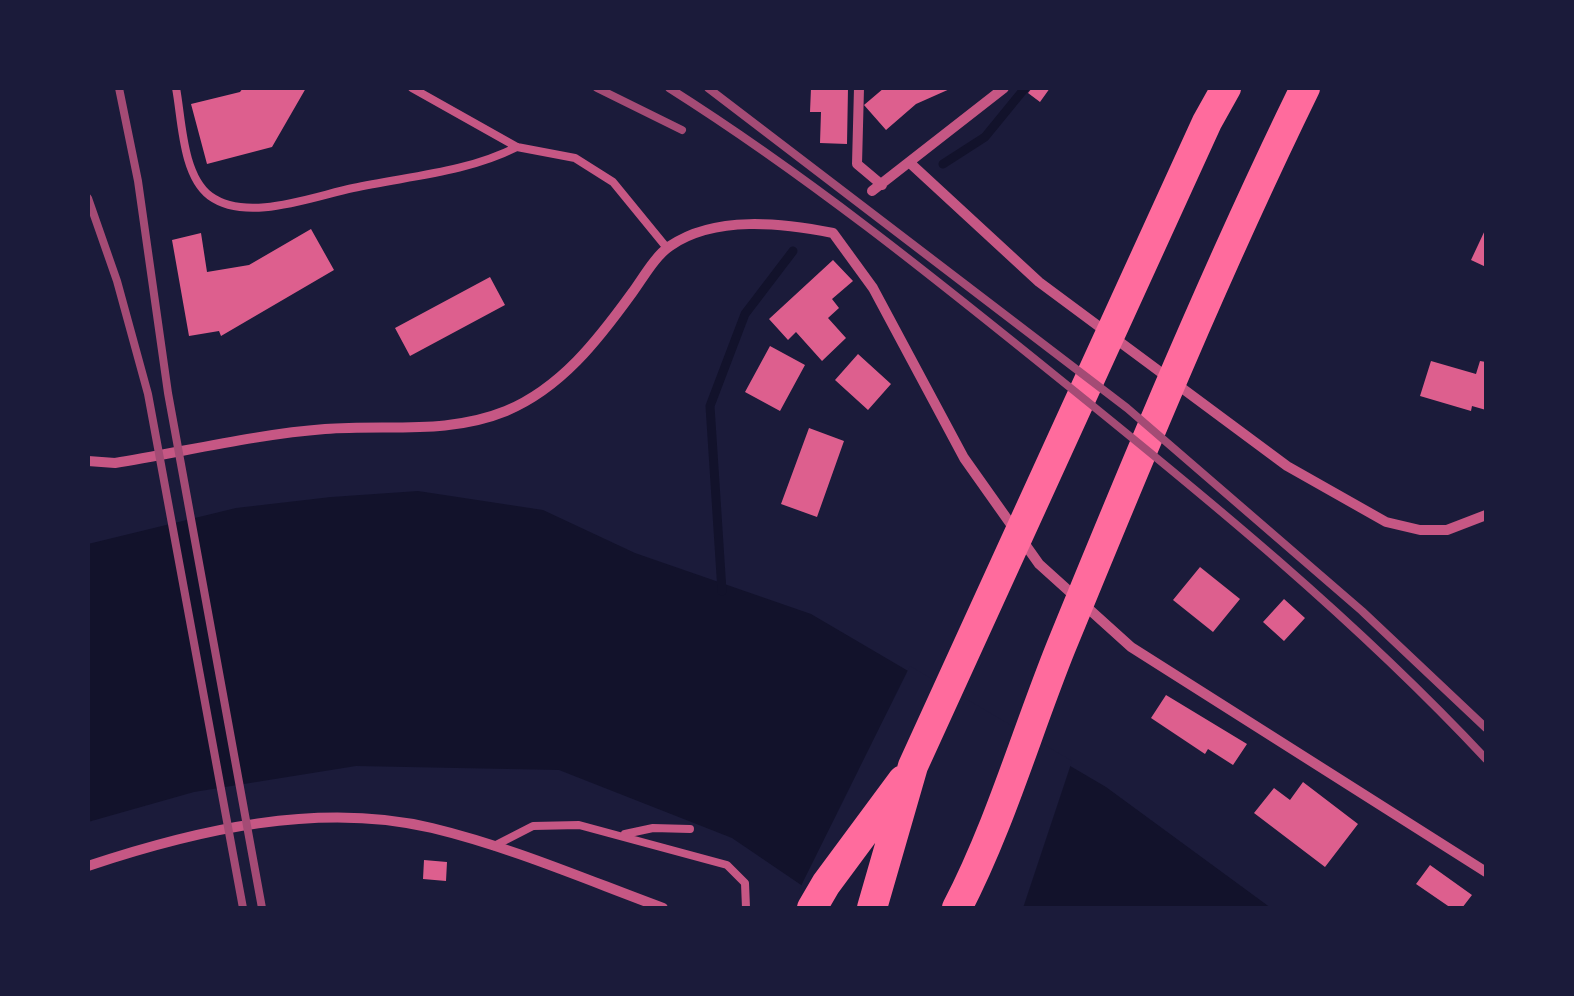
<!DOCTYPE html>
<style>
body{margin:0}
#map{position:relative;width:1574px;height:996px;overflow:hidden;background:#1b1b3a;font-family:"Source Sans 3",sans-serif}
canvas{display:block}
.frame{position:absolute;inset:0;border:90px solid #1b1b3a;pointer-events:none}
</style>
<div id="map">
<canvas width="1574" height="996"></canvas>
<div class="frame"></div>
</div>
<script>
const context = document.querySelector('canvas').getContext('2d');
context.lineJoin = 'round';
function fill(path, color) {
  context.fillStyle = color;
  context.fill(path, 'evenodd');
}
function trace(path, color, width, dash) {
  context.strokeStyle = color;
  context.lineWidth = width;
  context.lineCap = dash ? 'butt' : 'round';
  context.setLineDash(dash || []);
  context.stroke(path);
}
const water = new Path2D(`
 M418 491 543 510 635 553 811 614 1106 787 1271 908H835L732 838 559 770 356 766 194 792 88 822V544L236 508 331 497Z`);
const pier = new Path2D(`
 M910 666 1072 761 1023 908H826L799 890Z`);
const stream = new Path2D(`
 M943 164 985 137 1025 88
 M722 591 710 406 745 314 793 251`);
const building = new Path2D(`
 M243 88H306L272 147 207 164 191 104 240 92Z
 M811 88H848L847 144 820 143 821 112H810Z
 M884 88H952L916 104 886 130 864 105Z
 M1032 88H1050L1040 102 1028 93Z
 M1486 228V267L1471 260Z
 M311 229 334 270 221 336 219 331 189 336 172 240 201 233 207 272 249 265Z
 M833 260 853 281 832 299 839 308 828 318 846 338 822 361 796 332 788 340 769 319Z
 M490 277 505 305 410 356 395 328Z
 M770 346 805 365 780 411 745 392Z
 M858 354 891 384 868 410 835 380Z
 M1431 361 1476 374 1480 361 1486 362V410L1472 406 1471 411 1420 396Z
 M809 428 844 441 817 517 781 504Z
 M1200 567 1240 599 1213 632 1173 600Z
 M1284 599 1305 618 1284 641 1263 622Z
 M1166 695 1247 744 1233 765 1208 749 1205 754 1151 718Z
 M1303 782 1358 824 1325 867 1254 813 1274 788 1290 800Z
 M424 860 447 862 446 881 423 879Z
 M1430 865 1472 895 1462 908H1451L1416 884Z`);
const service = new Path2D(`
 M176 88C182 119 182 175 210 196 247 223 314 196 353 188 409 176 465 173 517 147
 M412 88 517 147 575 158 613 182 667 248
 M625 834 653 828 690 829
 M494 846 533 826 579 825 727 865 745 883 746 908`);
const minor = new Path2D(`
 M859 88 857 164 882 185
 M910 163 1039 282 1287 466 1386 522 1420 530H1447L1486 515
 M872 191 1004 88
 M833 233 873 288 964 458 1039 564 1131 647 1486 872
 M88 461 115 463C182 452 258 434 325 429 387 424 447 435 506 411 561 388 598 340 632 293 643 278 655 256 670 246 715 215 782 223 833 233
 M88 866C196 830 319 801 432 828 511 847 587 880 663 908`);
const motorway = new Path2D(`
 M812 908 826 884 903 780
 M872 908 913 766 1207 122 1226 88
 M957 908C1000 825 1026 734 1061 647 1138 459 1216 270 1305 88`);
const rail = new Path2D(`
 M119 88 138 181 168 393 262 908
 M597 88 682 130
 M669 88C805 174 932 276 1057 377 1206 497 1355 619 1486 759
 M708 88 1127 408 1362 611 1486 728
 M88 198 117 281 148 394 243 908`);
fill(water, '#12122b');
fill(pier, '#1b1b3a');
trace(stream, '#12122b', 9);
fill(building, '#dd5f8e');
trace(service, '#c65784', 8);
trace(minor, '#c65784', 10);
trace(motorway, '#ff6b9d', 30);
trace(rail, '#a44b75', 8);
</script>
